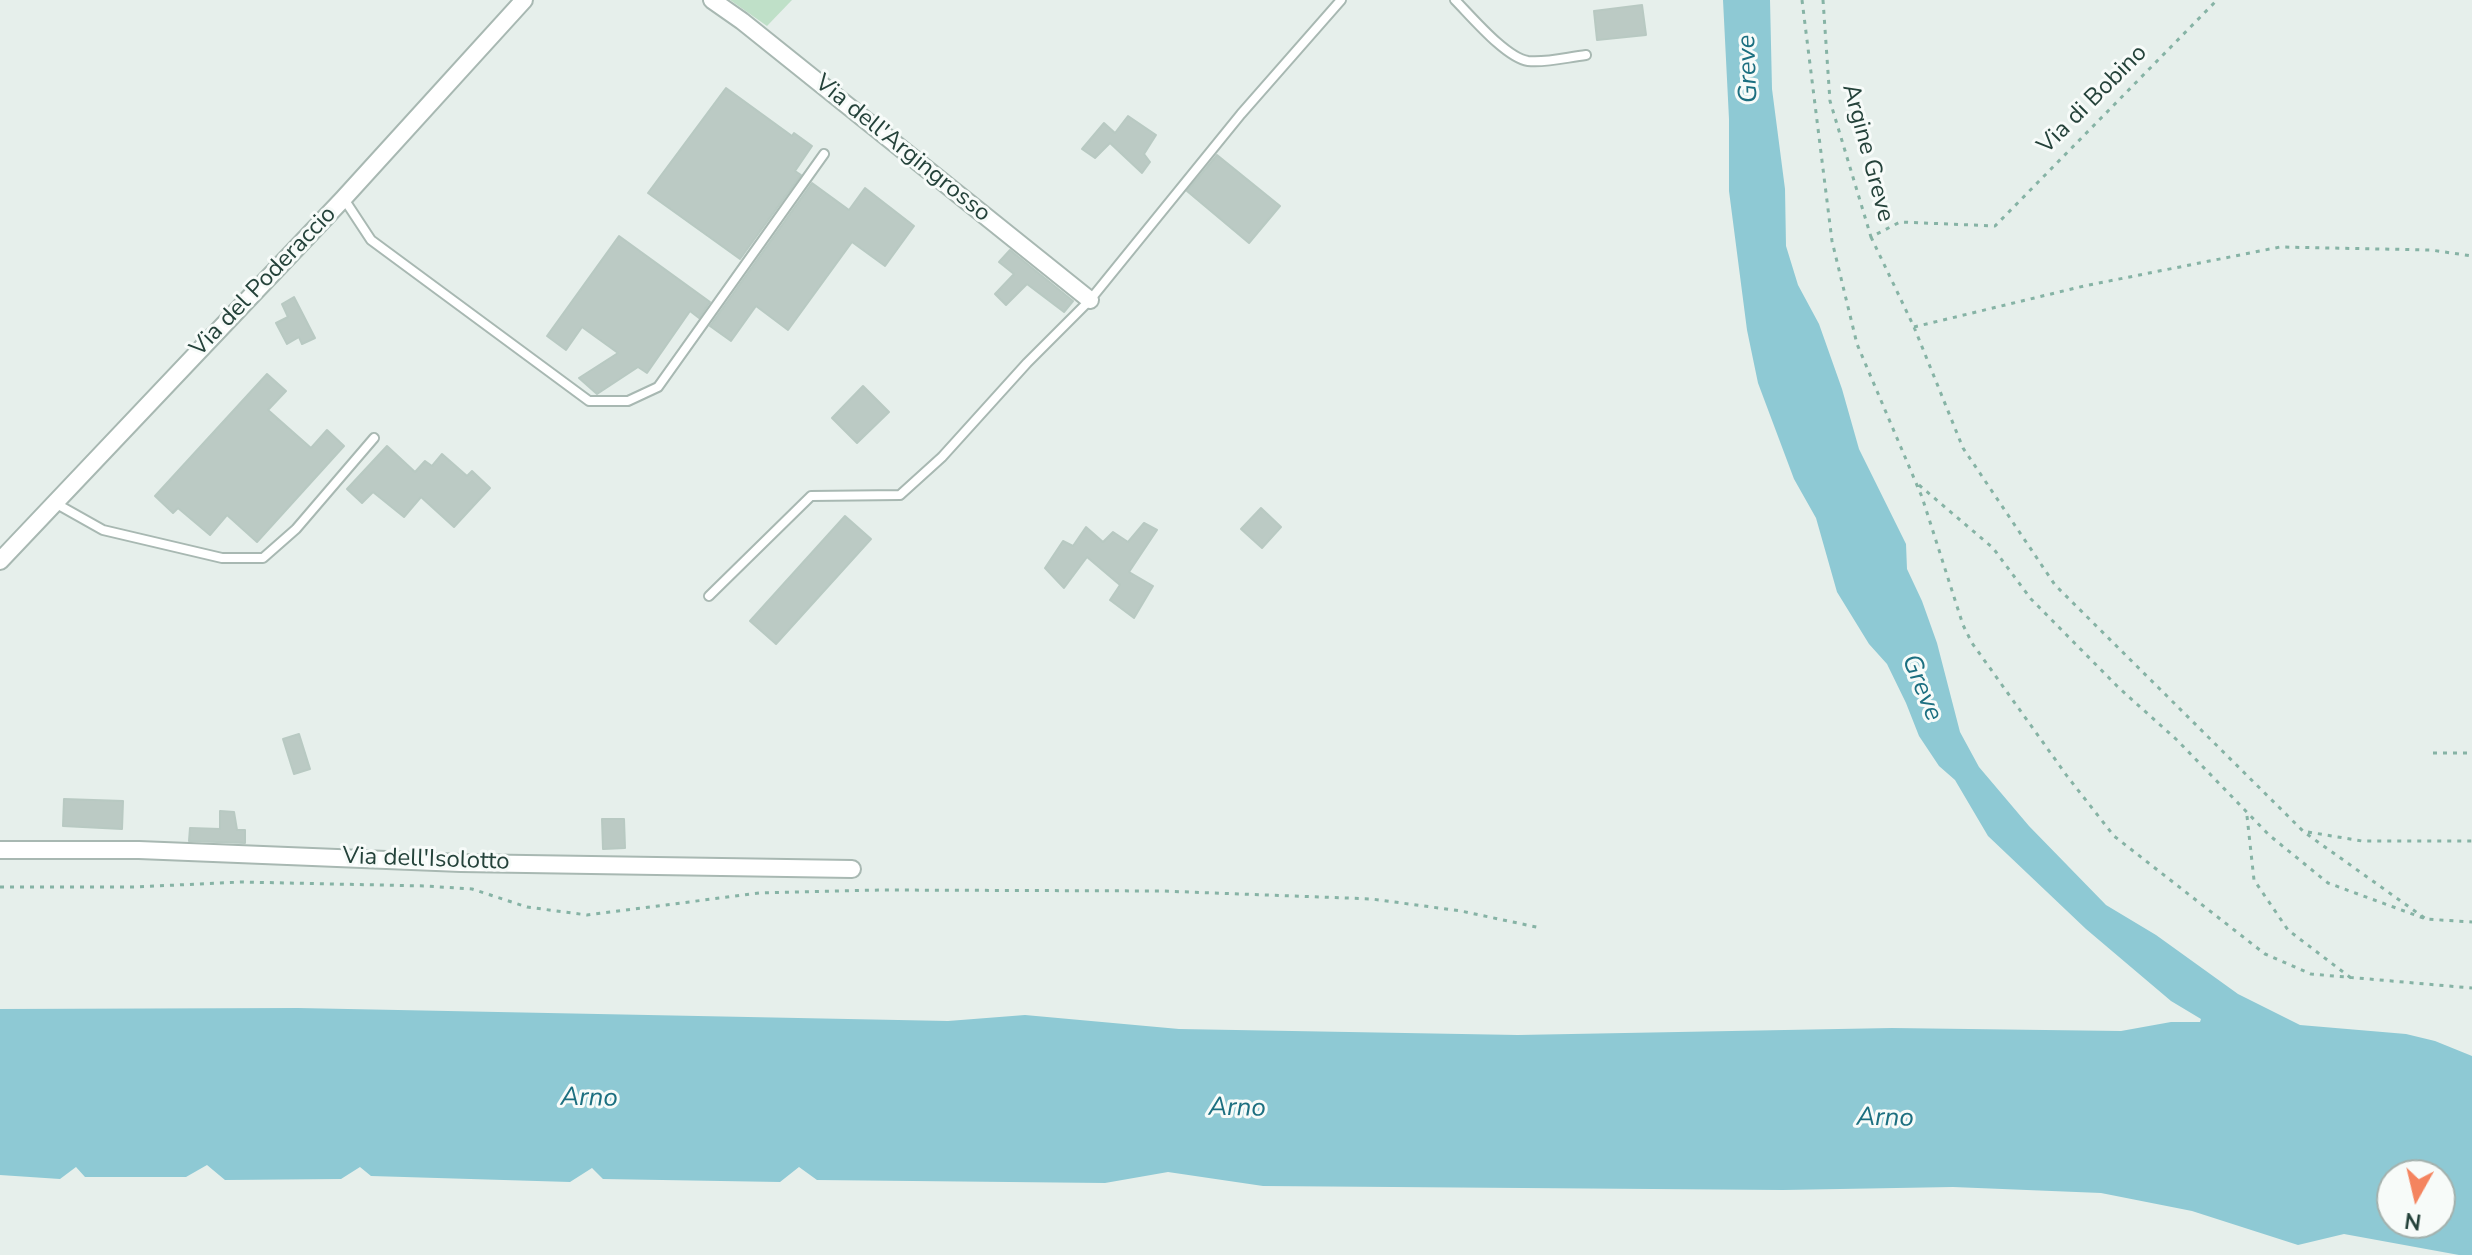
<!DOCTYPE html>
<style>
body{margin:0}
#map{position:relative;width:2472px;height:1255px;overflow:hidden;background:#e6efeb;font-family:"Nunito Sans",sans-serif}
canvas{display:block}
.north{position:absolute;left:2376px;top:1159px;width:80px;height:80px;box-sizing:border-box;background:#f7fbf9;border:2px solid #a3b1ad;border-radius:50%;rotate:188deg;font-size:22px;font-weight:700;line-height:32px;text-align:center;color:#24423a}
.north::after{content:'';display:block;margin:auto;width:28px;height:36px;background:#f4845f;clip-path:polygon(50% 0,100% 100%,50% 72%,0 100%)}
</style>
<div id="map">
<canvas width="2472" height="1255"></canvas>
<div class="north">N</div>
</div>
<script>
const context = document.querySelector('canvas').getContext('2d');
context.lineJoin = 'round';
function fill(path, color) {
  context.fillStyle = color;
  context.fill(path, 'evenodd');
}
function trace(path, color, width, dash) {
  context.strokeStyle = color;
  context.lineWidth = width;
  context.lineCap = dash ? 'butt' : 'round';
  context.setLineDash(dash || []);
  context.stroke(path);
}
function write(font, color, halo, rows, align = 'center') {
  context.font = font + ' "Nunito Sans",sans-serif';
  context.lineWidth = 6;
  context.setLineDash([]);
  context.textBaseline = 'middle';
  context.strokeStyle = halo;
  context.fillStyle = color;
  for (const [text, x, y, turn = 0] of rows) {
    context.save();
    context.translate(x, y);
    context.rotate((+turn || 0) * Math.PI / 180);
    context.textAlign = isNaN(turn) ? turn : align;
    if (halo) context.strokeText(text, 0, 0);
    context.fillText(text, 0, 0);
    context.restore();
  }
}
const green = new Path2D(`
 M730 0H792L767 26Z`);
const water = new Path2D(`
 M1723 0H1770L1772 89 1785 189 1786 246 1798 285 1819 324 1842 389 1859 449 1906 544 1907 569 1922 601 1937 643 1960 732 1979 767 2029 826 2106 905 2156 935 2238 994 2300 1025 2406 1034 2435 1041 2472 1056V1255H2459L2344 1234 2298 1245 2192 1211 2101 1193 1953 1187 1783 1190 1263 1186 1168 1172 1105 1183 817 1180 799 1167 780 1182 603 1179 592 1168 570 1182 371 1176 360 1167 341 1179 225 1180 207 1165 186 1177H85L76 1167 60 1179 0 1175V1009L298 1008 948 1021 1025 1015 1179 1029 1518 1035 1892 1028 2121 1031 2171 1022H2200L2201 1019 2171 1001 2086 929 1988 836 1955 780 1939 766 1919 736 1906 703 1887 664 1869 644 1837 592 1816 518 1794 479 1758 383 1747 330 1729 191V119ZM2392 1175H2440V1223H2392Z`);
const building = new Path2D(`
 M1642 5 1646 35 1597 40 1594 11Z
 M726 88 792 136 794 133 812 146 795 171 801 175 740 259 648 193Z
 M1128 116 1156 135 1144 154 1150 162 1142 173 1110 143 1095 158 1082 149 1104 123 1115 133Z
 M1217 155 1280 206 1249 243 1187 191Z
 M812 183 849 210 865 188 914 226 885 266 852 242 788 330 756 306 731 341 710 326Z
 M619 236 710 302 699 318 690 311 647 373 638 367 597 394 579 378 618 353 582 327 566 350 547 336Z
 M1010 250 1073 301 1064 312 1027 284 1006 305 995 294 1014 274 999 262Z
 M294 297 315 338 302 344 299 337 287 344 276 323 288 317 282 304Z
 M267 374 286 391 268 410 311 448 327 430 344 446 257 542 227 515 210 535 178 508 173 513 155 496Z
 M863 386 889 412 857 443 832 418Z
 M387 446 415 472 425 461 432 466 442 454 467 476 472 471 490 488 454 527 421 497 404 517 373 492 362 503 347 489Z
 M1261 508 1281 527 1262 548 1241 529Z
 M845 516 871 539 776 644 750 621Z
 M1144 523 1157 530 1129 572 1153 586 1134 618 1110 600 1120 585 1087 557 1064 588 1045 568 1063 541 1073 546 1086 527 1103 542 1113 532 1128 542Z
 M299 734 310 769 294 774 283 739Z
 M64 799 123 801 122 829 63 826Z
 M220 811 234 812 237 830H245V843L189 841 190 828 220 829Z
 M602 819H624L625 848 603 849Z`);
const path = new Path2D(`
 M1802 0 1832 241 1857 344 1922 497 1963 625 1972 643 2067 776 2114 836 2265 954 2311 974 2472 988
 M1823 0 1830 101 1871 237 1900 222 1995 226 2217 0
 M1871 237 1914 327 1963 448 2055 585 2304 832 2426 919
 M1914 327 2084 286 2280 247 2431 250 2472 256
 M1919 485 1993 548 2031 599 2119 688 2177 740 2269 835 2328 883 2426 919 2472 922
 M2433 753H2472
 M2247 816 2254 880 2288 930 2351 978
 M2308 832 2362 841H2472
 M0 887H134L242 882 426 886 472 889 527 907 587 915 759 893 880 890 1162 891 1372 899 1461 911 1541 928`);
const lane = new Path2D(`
 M1455 0C1471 16 1506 58 1528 61 1547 63 1568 57 1586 55
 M344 199 371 240 589 401H628L658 387 824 154
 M55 503 103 530 222 558H263L296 529 374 438
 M709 596 811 496 900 495 942 457 1027 363 1090 300 1241 114 1341 0`);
const street = new Path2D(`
 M712 0 742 21 1090 300
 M0 561 343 199 524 0
 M0 850H139L461 863 852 869`);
const streetNames = [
 ["Via di Bobino",2093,100,-45],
 ["Via dell'Argingrosso",902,149,39],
 ["Argine Greve",1867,153,75],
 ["Via del Poderaccio",264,282,-46],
 ["Via dell'Isolotto",426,860,2]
];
const waterNames = [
 ["Greve",1749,69,-92],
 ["Greve",1921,688,68],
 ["Arno",589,1099,1],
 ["Arno",1237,1109,1],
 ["Arno",1885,1119,1]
];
fill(green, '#bfe0c8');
fill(water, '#8ec9d4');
fill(building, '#bbcac4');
trace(building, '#b8c9c2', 2);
trace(lane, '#a8b8b2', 12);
trace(street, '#a8b8b2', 20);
trace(path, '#86b3a5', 3, [4, 6]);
trace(lane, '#fff', 8);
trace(street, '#fff', 16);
write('24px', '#24423a', '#f7fbf9', streetNames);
write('italic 26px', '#1c6f80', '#f7fbf9', waterNames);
</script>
